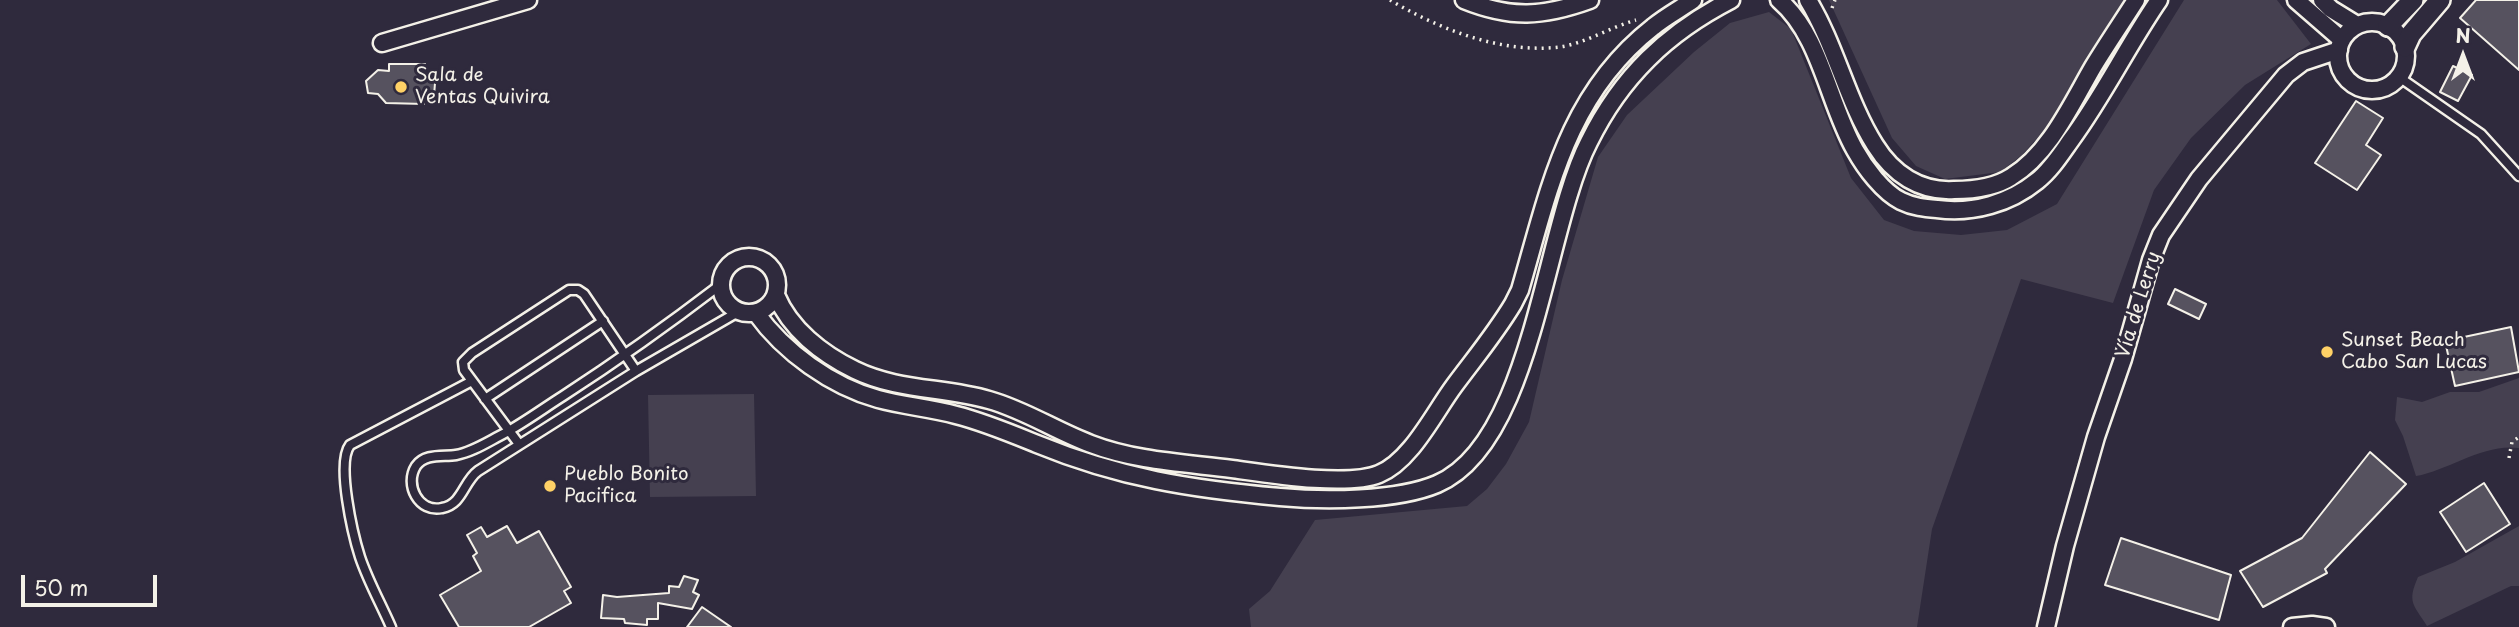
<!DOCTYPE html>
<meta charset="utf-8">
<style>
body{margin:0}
#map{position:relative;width:2519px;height:627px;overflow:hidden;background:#2f2a3d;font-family:"Playpen Sans",sans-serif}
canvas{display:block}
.north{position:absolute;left:2428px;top:21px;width:70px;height:70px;-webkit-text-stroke:5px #2f2a3d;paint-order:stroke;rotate:0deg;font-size:19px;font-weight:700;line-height:28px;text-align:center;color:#f4f1e8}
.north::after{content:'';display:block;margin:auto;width:24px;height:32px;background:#f4f1e8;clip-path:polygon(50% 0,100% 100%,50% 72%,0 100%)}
.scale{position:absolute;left:21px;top:575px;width:136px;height:32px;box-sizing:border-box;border:4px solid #f4f1e8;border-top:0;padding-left:9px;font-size:21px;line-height:24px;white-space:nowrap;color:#f4f1e8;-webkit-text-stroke:5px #2f2a3d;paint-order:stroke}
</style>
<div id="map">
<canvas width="2519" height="627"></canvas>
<div class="north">N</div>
<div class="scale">50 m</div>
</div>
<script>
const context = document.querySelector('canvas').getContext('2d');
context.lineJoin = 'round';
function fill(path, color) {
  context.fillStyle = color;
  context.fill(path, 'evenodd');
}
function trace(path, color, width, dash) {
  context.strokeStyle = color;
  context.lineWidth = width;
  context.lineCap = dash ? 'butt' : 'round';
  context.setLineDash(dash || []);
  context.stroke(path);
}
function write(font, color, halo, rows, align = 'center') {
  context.font = font + ' "Playpen Sans",sans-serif';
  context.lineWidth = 6;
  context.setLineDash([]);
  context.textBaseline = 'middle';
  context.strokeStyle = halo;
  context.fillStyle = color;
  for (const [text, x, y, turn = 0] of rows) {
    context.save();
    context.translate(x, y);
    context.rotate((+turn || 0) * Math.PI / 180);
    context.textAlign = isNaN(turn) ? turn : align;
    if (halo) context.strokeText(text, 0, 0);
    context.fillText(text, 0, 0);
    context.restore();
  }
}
const green = new Path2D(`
 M1829 0H2130L2073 83 2047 127 2022 155 2000 172 1945 179 1916 166 1892 138Z
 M2184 0H2277L2311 44 2245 85 2191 138 2154 190 2113 303 2021 279 1932 529 1917 627H1251L1249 609 1270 591 1315 520 1467 506 1487 489 1506 464 1529 422 1562 280 1598 157 1627 115 1694 52 1730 23 1769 12 1791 29 1851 178 1884 220 1914 231 1961 235 2007 230 2057 204Z
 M2519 378V448C2484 443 2449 470 2416 476L2403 436 2395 420 2397 397 2422 402 2450 392H2479Z
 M754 394 756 496 650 497 648 395Z
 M2519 526V586H2511L2427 626C2413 604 2407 602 2418 577L2455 562Z`);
const building = new Path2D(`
 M2476 0H2519V70L2460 18Z
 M389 64H425V71L436 70 434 96 423 97 424 104 386 103 378 94 368 93 366 81 378 70 389 71Z
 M2453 66 2472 75 2458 101 2440 92Z
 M2356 101 2383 118 2366 145 2381 155 2357 190 2315 163Z
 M2175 289 2206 304 2199 319 2168 304Z
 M2511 327 2519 372 2455 386 2445 341Z
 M2370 452 2406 484 2325 569 2327 573 2263 607 2240 571 2302 538Z
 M2484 483 2510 524 2466 552 2440 512Z
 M507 526 517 543 539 531 571 587 564 591 571 603 529 627H459L440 595 481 571 473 556 477 553 467 535 481 527 487 537Z
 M2121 538 2231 575 2219 620 2105 585Z
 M684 576 698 580 693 592 699 595 692 609 658 603V619H647V625L625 623 624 619 601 618 603 595 617 597 669 593V586L679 587Z
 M702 607 731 627H687Z`);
const path = new Path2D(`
 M1390 0C1439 29 1501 54 1560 47 1586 43 1611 27 1636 20
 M1832 8 1835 0
 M2509 458 2512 442 2519 437`);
const service = new Path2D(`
 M2399 77 2481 134 2519 176
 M720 285C669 324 617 361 563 396 544 408 525 422 505 433 489 441 473 452 456 455 443 457 425 453 416 466 404 485 419 513 442 508 463 504 463 482 478 471L636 371 738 312
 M485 399 603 321
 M519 444 464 370 463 362 472 353 569 290H578L584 294 636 371
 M391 627C381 604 368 581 360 557 353 535 336 463 350 445L472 381`);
const minor = new Path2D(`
 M1464 0C1511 19 1543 17 1590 0
 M1779 0C1821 36 1828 103 1855 150 1865 168 1883 192 1901 201 1913 207 1925 208 1937 209 1973 214 2010 203 2037 181 2051 170 2061 154 2071 140 2104 95 2128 45 2159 0
 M1808 0C1836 46 1847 101 1875 145 1893 174 1920 192 1954 190 1973 190 1994 188 2011 177 2049 154 2071 105 2093 67 2107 44 2122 22 2136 0
 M2296 0 2342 40
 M2322 0 2331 9 2357 25
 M2338 56a34 34 0 1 1 68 0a34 34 0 1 1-68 0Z
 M382 43 528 0
 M721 285a28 28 0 1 1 56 0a28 28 0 1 1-56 0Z
 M776 295C790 329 822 354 855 370 898 391 945 387 989 400 1025 410 1056 431 1091 444 1135 461 1185 463 1232 469 1268 474 1347 487 1379 474 1411 461 1434 413 1454 386 1474 359 1495 334 1513 304L1520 290C1549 191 1566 95 1653 27 1665 17 1680 9 1693 0
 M756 313C784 352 831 386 878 399 904 406 930 408 956 415 984 422 1010 433 1037 444 1120 478 1191 489 1280 497 1324 501 1397 501 1437 484 1533 443 1544 229 1589 142 1621 77 1667 33 1731 0
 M2046 627 2065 546 2096 437 2123 359 2151 260 2161 235 2199 179 2286 75 2303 62 2339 50
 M2292 627 2312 625 2326 627`);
const tertiary = new Path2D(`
 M2388 26 2413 0
 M2405 47 2411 34 2440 0`);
const markers = [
 [401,87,7,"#ffd166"],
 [2327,352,7,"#ffd166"],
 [550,486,7,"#ffd166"]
];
const poiNames = [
 ["Sala de",415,76],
 ["Ventas Quivira",415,98],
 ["Sunset Beach",2341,341],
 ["Cabo San Lucas",2341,363],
 ["Pueblo Bonito",564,475],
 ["Pacifica",564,497]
];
const streetNames = [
 ["Vía de Lerry",2139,305,-73]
];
fill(green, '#454050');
fill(building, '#56525f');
trace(building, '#f4f1e8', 2);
trace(service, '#f4f1e8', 13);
trace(minor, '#f4f1e8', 21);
trace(tertiary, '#f4f1e8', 24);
trace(path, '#f4f1e8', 3.5, [2, 5]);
trace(service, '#2f2a3d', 8);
trace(minor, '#2f2a3d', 16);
trace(tertiary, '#2f2a3d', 19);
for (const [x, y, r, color] of markers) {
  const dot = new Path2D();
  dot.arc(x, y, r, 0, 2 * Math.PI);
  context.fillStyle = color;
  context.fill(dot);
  trace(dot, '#2f2a3d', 2.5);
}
write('19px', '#f4f1e8', '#2f2a3d', poiNames, 'left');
write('19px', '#f4f1e8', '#2f2a3d', streetNames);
</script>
